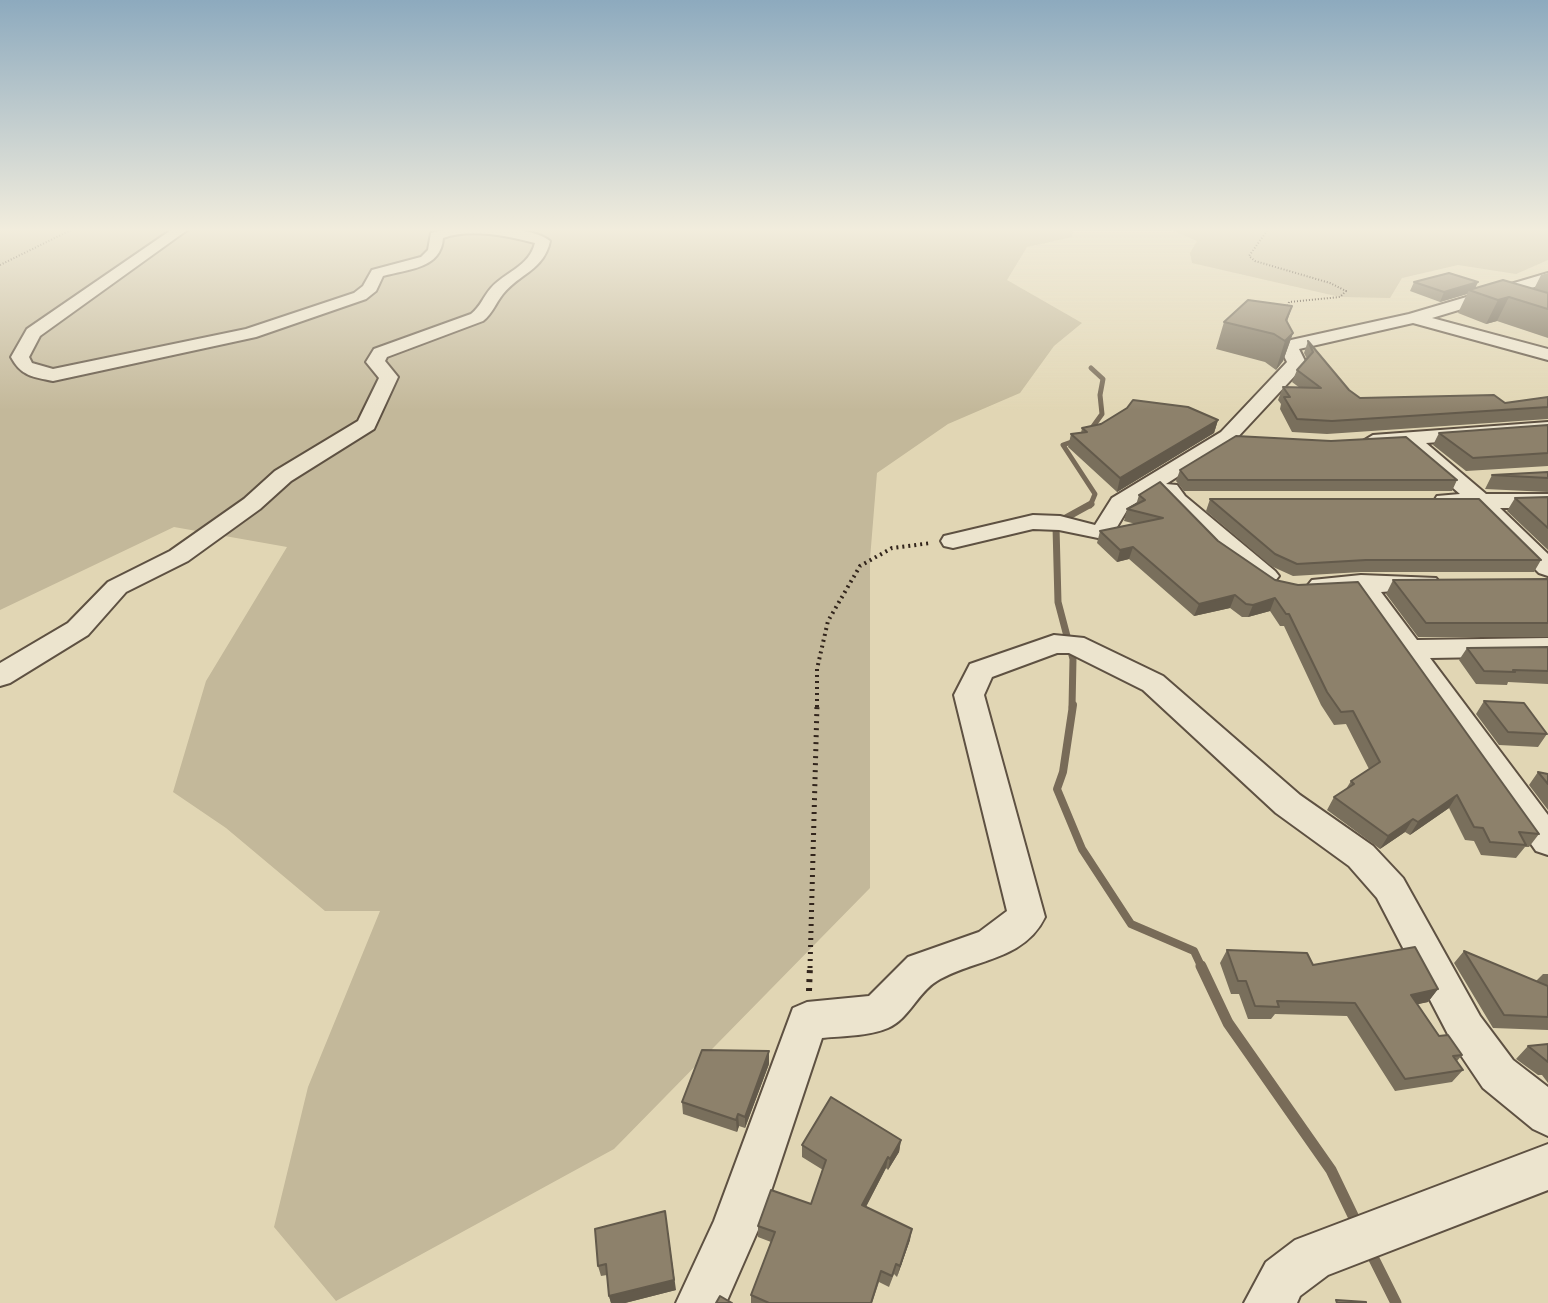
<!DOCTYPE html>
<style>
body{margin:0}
canvas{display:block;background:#e1d6b4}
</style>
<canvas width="1548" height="1303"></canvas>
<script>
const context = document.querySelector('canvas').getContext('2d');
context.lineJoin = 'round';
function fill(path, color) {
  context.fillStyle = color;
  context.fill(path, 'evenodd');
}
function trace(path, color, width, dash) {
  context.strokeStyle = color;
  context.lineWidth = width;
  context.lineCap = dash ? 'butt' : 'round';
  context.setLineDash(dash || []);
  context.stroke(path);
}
const green = new Path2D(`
 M0 228H1073L1072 237 1027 247 1007 280 1082 323 1054 346 1020 393 948 424 877 473 870 559V888L614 1149 336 1301 274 1227 308 1087 380 911H325L226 828 173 792 206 681 287 547 174 527 0 610Z
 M1167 228H1548V260L1516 274 1458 265 1402 278 1390 298 1340 297 1192 263 1190 253 1197 241Z`);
const streamFar3 = new Path2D(`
 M1089 432 1102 414 1100 395 1103 379 1091 368
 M1077 440 1063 445 1095 494 1090 506`);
const streamFar2 = new Path2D(`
 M1072 707 1073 659 1058 602 1056 527 1062 520 1091 504`);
const streamFar1 = new Path2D(`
 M1073 705 1063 772 1057 789 1082 849 1131 924 1194 951 1202 968`);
const stream = new Path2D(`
 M1201 966 1228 1023 1331 1170 1357 1224
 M1369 1249 1396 1303`);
const pathFar3 = new Path2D(`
 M1269 228 1249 256 1255 261 1330 283 1346 291 1340 297 1289 302 1286 310
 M0 265 75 228`);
const pathFar2 = new Path2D(`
 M817 707V669L828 621 860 566 892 548 931 543`);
const pathFar1 = new Path2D(`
 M810 968 817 705`);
const path = new Path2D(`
 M809 991 810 966`);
const minor = new Path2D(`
 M174 228H190L40 336 29 357 32 363 53 369 246 329 354 293 363 286 372 270 421 257 428 250 431 233C456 224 529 224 550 241 544 270 519 274 503 294 495 304 493 313 483 321L387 357 385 361 398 377 374 429 291 481 260 509 188 561 126 592 88 635 10 683 0 686V663L68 623 108 582 170 551 244 499 275 471 358 421 379 378 366 362 374 349 471 314C481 306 483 297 491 288 505 272 529 267 535 243 507 236 471 228 443 238 441 269 408 269 383 276L376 291 366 299 256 337 53 381C33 377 21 376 11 357L27 329Z
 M1548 273V283L1432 318 1548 349V360L1413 323 1299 349 1306 363 1303 367 1235 440 1166 484 1177 485 1185 496 1275 571 1279 576 1275 581H1257L1168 506 1159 489 1129 507 1111 537 1103 539 1059 530 1033 529 953 548 944 546 941 541 944 536 1033 515 1060 516 1095 525 1112 498 1221 432 1287 362 1279 346 1282 342 1409 314Z
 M1548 422V434L1426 443 1486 494H1548V508H1500L1548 554V576L1539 573 1474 508 1437 506 1434 501 1437 496 1460 494 1403 445 1373 447 1363 441 1373 435Z
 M1361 575 1436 578 1440 583 1436 588 1381 592 1417 640 1548 638V656L1430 658 1548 815V855L1536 851 1354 592 1312 590 1308 585 1312 580Z
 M1054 635 1084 638 1163 676 1300 795 1373 846 1403 878 1480 1016 1513 1060 1548 1087V1136L1533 1129 1483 1088 1452 1042 1377 898 1349 866 1276 813 1143 690 1069 653H1057L992 677 984 695 1045 917C1024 961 973 959 937 981 918 992 909 1019 888 1028 869 1036 843 1036 822 1038L758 1230 726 1303H676L714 1221 793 1008 807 1002 869 996 908 957 979 932 1007 911 954 695 970 664Z
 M1548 1144V1190L1328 1275 1300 1296 1297 1303H1244L1266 1262 1295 1240Z`);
const wall = new Path2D(`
 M1548 273V338L1497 321 1486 324 1458 313 1467 294 1440 302 1410 291 1414 282 1476 287 1534 289 1541 275Z
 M1292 306 1287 322 1293 333 1283 361 1276 370 1265 362 1216 349 1224 322Z
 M1308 341 1349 390 1360 398 1505 403 1548 397V419L1327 434 1292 432 1280 409 1281 404 1278 400 1283 387 1300 388 1292 382 1297 370 1307 359 1304 353Z
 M1127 408 1218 420 1214 433 1117 492 1068 447 1071 434 1081 433 1082 428 1101 424Z
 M1548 425V466L1466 471 1433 445 1439 433Z
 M1180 470 1457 480 1452 491H1184L1176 481Z
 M1548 472V492L1485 489 1492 475Z
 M1139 495 1218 541 1539 834 1529 847H1525L1516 858 1481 855 1474 841 1465 840 1449 808 1410 835 1405 832 1380 849 1327 810 1334 797 1346 789 1351 781 1369 769 1346 724 1334 725 1321 705 1284 626H1280L1270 611 1248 617H1242L1230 608 1194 616 1129 559 1117 562 1097 543 1100 531 1136 524 1124 521 1127 509 1136 505Z
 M1548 497V550L1507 511 1515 498Z
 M1210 499 1541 560 1534 572H1361L1293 576 1271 566 1206 511Z
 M1548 579V637H1418L1386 594 1393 580Z
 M1548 647V684L1508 682 1507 685 1476 684 1459 660 1467 648Z
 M1484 701 1547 734 1538 747 1499 745 1476 714Z
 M1538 772 1548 774V810L1529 785Z
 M1227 950 1313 965 1438 989 1428 1002 1417 1004 1439 1036 1462 1055 1457 1061 1463 1070 1452 1082 1395 1091 1347 1016 1275 1014 1271 1019H1248L1239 994H1231L1220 963Z
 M1464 951 1536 981 1543 974H1548V1030L1493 1028 1454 963Z
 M1548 1044V1083L1542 1075H1538L1516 1059 1528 1046Z
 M769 1064 745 1128 739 1126 737 1132 683 1114 682 1102Z
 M901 1140 899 1152 888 1170 886 1168 866 1207 910 1240 897 1277 894 1274 889 1287 879 1282 872 1303H751V1295L771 1242 758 1237V1226L811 1204 823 1170 802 1157V1145Z
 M595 1229 676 1290 625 1303H611L609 1296 607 1275 601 1276 598 1266Z`);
const shadedWall = new Path2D(`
 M1478 282 1474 291 1469 290 1467 294 1440 302 1444 292Z
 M1509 297 1497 321 1486 324 1498 300Z
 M1293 333 1283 361 1276 370 1285 341Z
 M1218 420 1214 433 1117 492 1120 478Z
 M1133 547 1129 559 1117 562 1120 550Z
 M1235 595 1230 608 1194 616 1199 604Z
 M1275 598 1270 611 1248 617 1253 605Z
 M1457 795 1449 808 1410 835 1418 822Z
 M1413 819 1405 832 1380 849 1388 836Z
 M1438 989 1428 1002 1401 1008 1411 995Z
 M769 1051V1064L745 1128V1117Z
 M738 1114 739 1126 737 1132 736 1120Z
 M901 1140 899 1152 888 1170 890 1159Z
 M888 1157 886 1168 861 1216 862 1205Z
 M665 1211 676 1290 625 1303H611L609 1296Z
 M912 1229 910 1240 897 1277 900 1266Z`);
const building = new Path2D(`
 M1449 273 1478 282 1444 292 1414 282Z
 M1503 280 1548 293V309L1509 297 1498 300 1469 290Z
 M1248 300 1292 306 1286 320 1293 333 1285 341 1274 334 1224 322Z
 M1308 341 1349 390 1360 398 1494 395 1505 403 1548 397V407L1332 421 1297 419 1284 397H1290L1283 387 1321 388 1297 370 1313 352Z
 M1133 400 1188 407 1218 420 1120 478 1071 434 1087 432 1082 428 1101 424 1127 408Z
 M1548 425V453L1473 458 1439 433Z
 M1236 436 1331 441 1406 437 1457 480H1188L1180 470Z
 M1548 472V478L1492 475Z
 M1160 482 1218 541 1275 580 1298 585 1358 582 1539 834 1519 832 1526 845 1490 842 1483 828 1474 827 1457 795 1418 822 1413 819 1388 836 1334 797 1354 784 1351 781 1380 762 1353 711 1341 712 1327 692 1289 614H1286L1275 598 1253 605 1246 604 1235 595 1199 604 1133 547 1120 550 1100 531 1163 518 1127 509 1145 500 1139 495Z
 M1548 497V528L1515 498Z
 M1210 499H1479L1541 560H1366L1297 564 1275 554Z
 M1548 579V623H1426L1393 580Z
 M1548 647V671L1513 670 1515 672 1484 671 1467 648Z
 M1484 701 1524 703 1547 734 1508 732Z
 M1538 772 1548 774V784Z
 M1415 947 1438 989 1411 995 1439 1036 1448 1035 1462 1055 1453 1056 1463 1070 1405 1079 1355 1003 1277 1001 1279 1007 1255 1006 1246 981H1238L1227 950 1307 953 1313 965Z
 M1464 951 1548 986V1017L1504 1015Z
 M1548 1044V1062L1528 1046Z
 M702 1050 769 1051 745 1117 738 1114 736 1120 682 1102Z
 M831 1097 901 1140 890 1159 888 1157 862 1205 912 1229 900 1266 896 1264 892 1276 881 1271 871 1303H769L751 1295 775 1232 758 1226 771 1190 811 1204 826 1160 802 1145Z
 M665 1211 674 1280 609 1296 606 1264 598 1266 595 1229Z
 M720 1296 732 1303H716Z
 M1336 1300 1366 1302V1303H1337Z`);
fill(green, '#c3b89a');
trace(streamFar3, '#786b58', 5);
trace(streamFar2, '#786b58', 7);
trace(streamFar1, '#786b58', 8);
trace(stream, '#786b58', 11);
trace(minor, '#5e5142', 4);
trace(pathFar3, '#32251c', 2, [1, 2]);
trace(pathFar2, '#32251c', 4, [2, 4]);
trace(pathFar1, '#32251c', 5, [2, 5]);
trace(path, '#32251c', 6, [3, 6]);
fill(minor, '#ece4ce');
fill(wall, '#796f5c');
fill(shadedWall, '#635a4b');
fill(building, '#8d816b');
trace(building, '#635a4b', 2);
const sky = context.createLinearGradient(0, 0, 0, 410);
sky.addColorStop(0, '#8daabe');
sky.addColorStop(0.56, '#f2eddd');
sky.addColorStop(1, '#f2eddd00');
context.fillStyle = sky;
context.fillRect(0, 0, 1548, 410);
</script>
